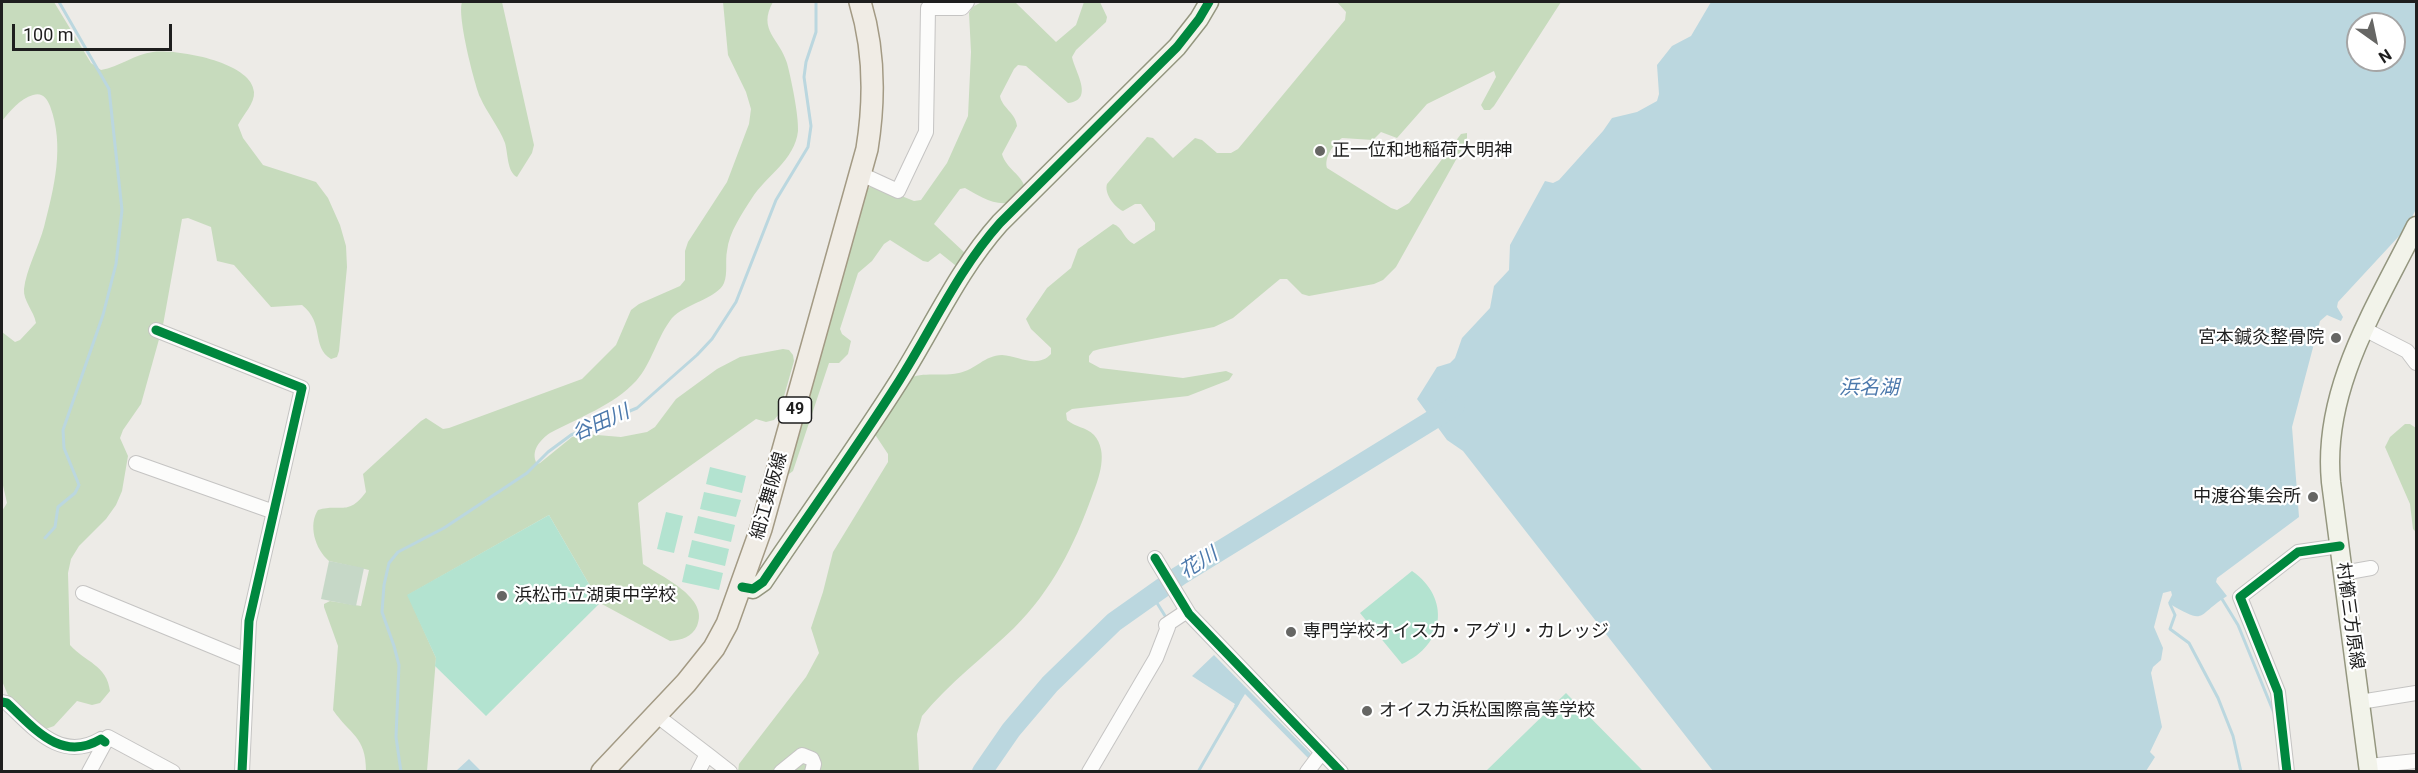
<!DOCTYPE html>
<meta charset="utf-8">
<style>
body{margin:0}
#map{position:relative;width:2418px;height:773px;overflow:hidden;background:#edebe7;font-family:Roboto,sans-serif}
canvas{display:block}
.frame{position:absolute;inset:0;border:3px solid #1e1e1e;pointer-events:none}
.north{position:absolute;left:2346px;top:12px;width:60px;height:60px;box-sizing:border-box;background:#fff;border:2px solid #a5a5a5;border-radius:50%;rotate:147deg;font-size:16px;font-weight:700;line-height:24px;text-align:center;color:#1e1e1e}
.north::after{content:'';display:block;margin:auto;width:21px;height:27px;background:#666664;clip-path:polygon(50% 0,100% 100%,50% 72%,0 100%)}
.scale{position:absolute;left:12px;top:24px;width:160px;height:27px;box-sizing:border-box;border:3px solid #1e1e1e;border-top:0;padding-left:8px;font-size:18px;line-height:21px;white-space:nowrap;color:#1e1e1e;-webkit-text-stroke:4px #fff;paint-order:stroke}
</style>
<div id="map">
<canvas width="2418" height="773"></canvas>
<div class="frame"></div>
<div class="north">N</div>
<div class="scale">100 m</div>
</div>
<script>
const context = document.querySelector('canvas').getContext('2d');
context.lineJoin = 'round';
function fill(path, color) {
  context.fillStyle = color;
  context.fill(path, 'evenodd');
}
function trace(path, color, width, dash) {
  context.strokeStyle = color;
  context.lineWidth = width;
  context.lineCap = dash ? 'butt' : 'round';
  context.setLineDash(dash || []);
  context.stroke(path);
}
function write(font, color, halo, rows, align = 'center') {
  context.font = font + ' Roboto,"Noto Sans JP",sans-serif';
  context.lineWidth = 4.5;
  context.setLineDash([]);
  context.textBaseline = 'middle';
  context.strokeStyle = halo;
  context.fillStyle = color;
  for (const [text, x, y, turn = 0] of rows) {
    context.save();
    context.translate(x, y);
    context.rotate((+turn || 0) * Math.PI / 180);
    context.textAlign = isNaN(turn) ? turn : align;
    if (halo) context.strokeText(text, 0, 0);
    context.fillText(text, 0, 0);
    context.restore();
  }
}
const forest = new Path2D(`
 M2 2H54L91 63 101 70C119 67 135 54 153 52 177 49 252 62 254 92 255 103 243 115 238 125L243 138 263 165 316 182 328 198 340 225 346 246 347 267 339 351 337 357 331 359C311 347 325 323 302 305L271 307 234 265 217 261 211 227 188 218 182 219 163 325 141 404 123 430 120 438 128 456 122 491 116 505 106 519 79 546 71 559 68 573 70 645C85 662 107 665 110 691L100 703 92 705 77 701 54 726 43 730 10 700 2 681V511L7 503 2 481V332L15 342 20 340 36 323C34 311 23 301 24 289 26 270 39 246 44 227 54 188 65 146 50 106 47 98 42 92 33 95 20 99 10 111 2 121Z
 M462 2H502L534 145 532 153 517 177C507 172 508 153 505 143 499 127 487 113 480 97 474 82 457 16 462 2Z
 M723 2H773C757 30 780 39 787 63 791 78 799 116 798 131 795 160 766 176 752 198 742 214 729 232 727 251 725 261 728 273 724 283 718 298 685 304 672 318 657 337 652 363 636 381 614 405 578 418 550 433 540 440 530 451 537 464L540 463 572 437 585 434 621 437 647 432 655 427 676 399 717 369 740 357 783 349 789 350 793 355 794 361 779 414 774 420 766 422 756 419 638 503 643 564C662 577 710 598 697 626 692 637 682 640 670 641L600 603 549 515 408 595 436 658 427 771H366C366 736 350 735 333 710L338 646 324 607V604L330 601 361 606 369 570 329 561C315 549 308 525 318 510 340 503 348 517 366 492L363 474 421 421 426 418 443 429 449 428 582 379 616 345 631 310 639 304 680 286 685 280V251L688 242 727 182 749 124 751 109 746 92 728 55Z
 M982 2H1015L1056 42 1076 25 1084 2H1100L1107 17 1106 22 1076 50 1072 57C1075 72 1095 100 1068 103L1026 66 1018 65 1014 69 1000 96C1002 108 1016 113 1017 126L1002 154C1006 169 1023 175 1025 189 1021 193 1016 200 1011 202 996 207 977 195 965 188L960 189 934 224 965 253 959 265H955L940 253 928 262 923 261 890 240 884 244 872 261 858 273 840 329 842 334 851 341 848 354 839 363H829L793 471 789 474 787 472 865 194 868 188 874 185 914 201 921 200 947 163 968 116 971 52 969 13 972 7Z
 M1337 2H1561L1494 106 1490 110H1484L1481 105 1496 77 1494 71 1427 104 1397 138 1381 132 1373 140 1342 138C1333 144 1324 158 1327 168L1391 208 1397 210 1409 203 1461 134 1467 133V140L1396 267 1383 280 1374 284 1309 296 1302 294 1287 279H1280L1233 318 1214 327 1100 349 1093 351 1089 356V362L1100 368 1183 378 1226 371 1233 374 1229 380 1188 396 1072 409 1066 413 1067 420C1075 427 1086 427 1094 435 1109 452 1099 478 1092 496 1074 546 1052 590 1014 628 984 657 949 683 922 716L917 734 919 771 738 772 739 764 806 677 819 653 811 628 823 592 833 552 888 462V454L874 433 908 379C923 371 942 377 959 373 975 370 985 355 1002 355 1019 356 1037 369 1051 354V348L1031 329 1026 319 1047 288 1071 268 1078 249 1113 224C1123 227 1124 240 1134 244L1155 230V223L1141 204H1135L1123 211C1114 207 1104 193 1107 184L1147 137 1153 138 1173 158 1195 138 1202 140 1217 153H1231L1238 149 1345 20 1346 12Z
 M2405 424H2410L2416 428V532L2413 529 2410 504 2385 447 2390 437Z`);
const cemetery = new Path2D(`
 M329 561 364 568 356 606 321 599Z`);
const pitch = new Path2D(`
 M710 467 746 476 742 493 706 484Z
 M704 492 741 500 736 517 700 509Z
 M666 512 683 516 674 553 657 549Z
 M549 515 600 603 486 716 435 666 436 658 407 595Z
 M698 516 735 525 731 542 694 533Z
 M692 540 729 549 725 566 688 557Z
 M686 564 723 573 719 590 682 582Z
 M1412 571C1451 598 1445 645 1402 664L1360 613Z
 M1566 693 1643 771H1486Z`);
const water = new Path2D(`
 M1711 2H2416V209L2404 234H2401L2338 302 2337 307 2343 317 2341 321 2327 315 2320 321 2292 427 2299 517 2217 578 2216 582 2227 596C2195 616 2208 626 2168 603L2172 595 2171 591 2163 593 2154 627 2163 648 2161 660 2153 667 2151 673 2162 727 2150 752 2155 757 2146 771H1713L1463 451 1447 440 1417 399 1437 367 1450 363 1455 358 1462 338 1490 308 1494 286 1509 270 1510 245 1545 181 1553 183 1559 180 1603 131 1612 118 1637 112 1657 101 1659 94 1657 65 1672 46 1691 36ZM2358 24H2394V60H2358Z
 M1214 655 1311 754 1309 759 1245 694 1237 707 1234 706 1235 704 1192 676Z
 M469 759 481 771H456Z`);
const stream = new Path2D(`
 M45 538 55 527 58 507 75 493 79 485 64 448 63 430 103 315 116 264 122 210 109 89 59 2
 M1152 595 1167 619
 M2222 599 2238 625 2274 713
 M2170 604 2175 615 2170 629 2189 643 2218 698 2233 736 2241 772
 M401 772 396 737 399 665 394 646 382 612 384 585 389 563 398 552 444 528 527 473 548 452 571 435 637 408 697 355 712 339 736 302 776 200 808 147 811 126 804 77 806 62 816 32V2
 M1198 772 1238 703`);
const river = new Path2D(`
 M982 772 1011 730 1050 684 1114 622 1179 576 1455 406`);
const street = new Path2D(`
 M861 174 898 191 926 132 928 8H962L967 2
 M2364 329 2407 351 2416 363
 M156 330 302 388 249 621 242 772
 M136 463 274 512
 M1155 558 1189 614 1341 772
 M2343 573 2371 568
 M83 593 241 658H247
 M2 702 7 703C34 728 61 763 101 739L105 742
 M2360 702 2416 693
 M656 715 707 754 698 772
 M707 754 730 772
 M2369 766 2416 761
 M89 772 108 737 173 772
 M781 772 802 755 812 759 814 764 812 772
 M1089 772 1156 658 1168 627 1166 625 1187 611
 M1307 772 1322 752
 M2287 772 2278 692 2240 597 2298 552 2340 546`);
const secondary = new Path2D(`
 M742 587 753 589 763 582C808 515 856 449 899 381 933 327 958 270 1000 223L1177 47 1199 19 1209 2
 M2369 772 2331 482C2322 389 2376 307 2416 226`);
const primary = new Path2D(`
 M602 772 686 683 714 648 727 624 761 529 867 149C875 99 875 51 860 2`);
const cycleway = new Path2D(`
 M156 330 302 388 249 621 242 772
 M1155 558 1189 614 1341 772
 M742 587 753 589 763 582C808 515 856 449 899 381 933 327 958 270 1000 223L1177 47 1199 19 1209 2
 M2 702 7 703C34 728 61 763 101 739L105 742
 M2287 772 2278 692 2240 597 2298 552 2340 546`);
const markers = [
 [1320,151,6,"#666664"],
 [2336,338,6,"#666664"],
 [2313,497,6,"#666664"],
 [502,596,6,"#666664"],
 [1291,632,6,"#666664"],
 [1367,711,6,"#666664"]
];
const shields = [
 [795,410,33]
];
const shieldNames = [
 ["49",795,410]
];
const poiNames = [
 ["正一位和地稲荷大明神",1332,151],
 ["宮本鍼灸整骨院",2324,338,"right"],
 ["中渡谷集会所",2301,497,"right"],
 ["浜松市立湖東中学校",514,596],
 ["専門学校オイスカ・アグリ・カレッジ",1303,632],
 ["オイスカ浜松国際高等学校",1379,711]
];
const streetNames = [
 ["細江舞阪線",770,496,-74],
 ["村櫛三方原線",2349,616,82]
];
const waterNames = [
 ["浜名湖",1869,389],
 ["谷田川",601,424,-24],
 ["花川",1199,564,-32]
];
fill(forest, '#c7dbbd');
fill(cemetery, '#c6d8c7');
fill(pitch, '#b3e3d0');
fill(water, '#bbd7df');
trace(stream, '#bbd7df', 3);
trace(river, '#bbd7df', 20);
trace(street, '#c5c4c3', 16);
trace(secondary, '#94967f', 21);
trace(primary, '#a39a84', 24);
trace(street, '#fcfcfb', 14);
trace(secondary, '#f2f3ea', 18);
trace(primary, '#f0ece5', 21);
trace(cycleway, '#00873e', 9);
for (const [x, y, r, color] of markers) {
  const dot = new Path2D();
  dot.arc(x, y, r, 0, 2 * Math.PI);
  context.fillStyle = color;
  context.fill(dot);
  trace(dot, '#fff', 2);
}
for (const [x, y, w] of shields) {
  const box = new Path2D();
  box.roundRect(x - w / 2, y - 13, w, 26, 4.5);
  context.fillStyle = '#fff';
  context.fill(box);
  trace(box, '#1e1e1e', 1.5);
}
write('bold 16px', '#1e1e1e', null, shieldNames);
write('18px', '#1e1e1e', '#fff', poiNames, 'left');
write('18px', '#1e1e1e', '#fff', streetNames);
write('italic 20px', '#4c79ac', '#fff', waterNames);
</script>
